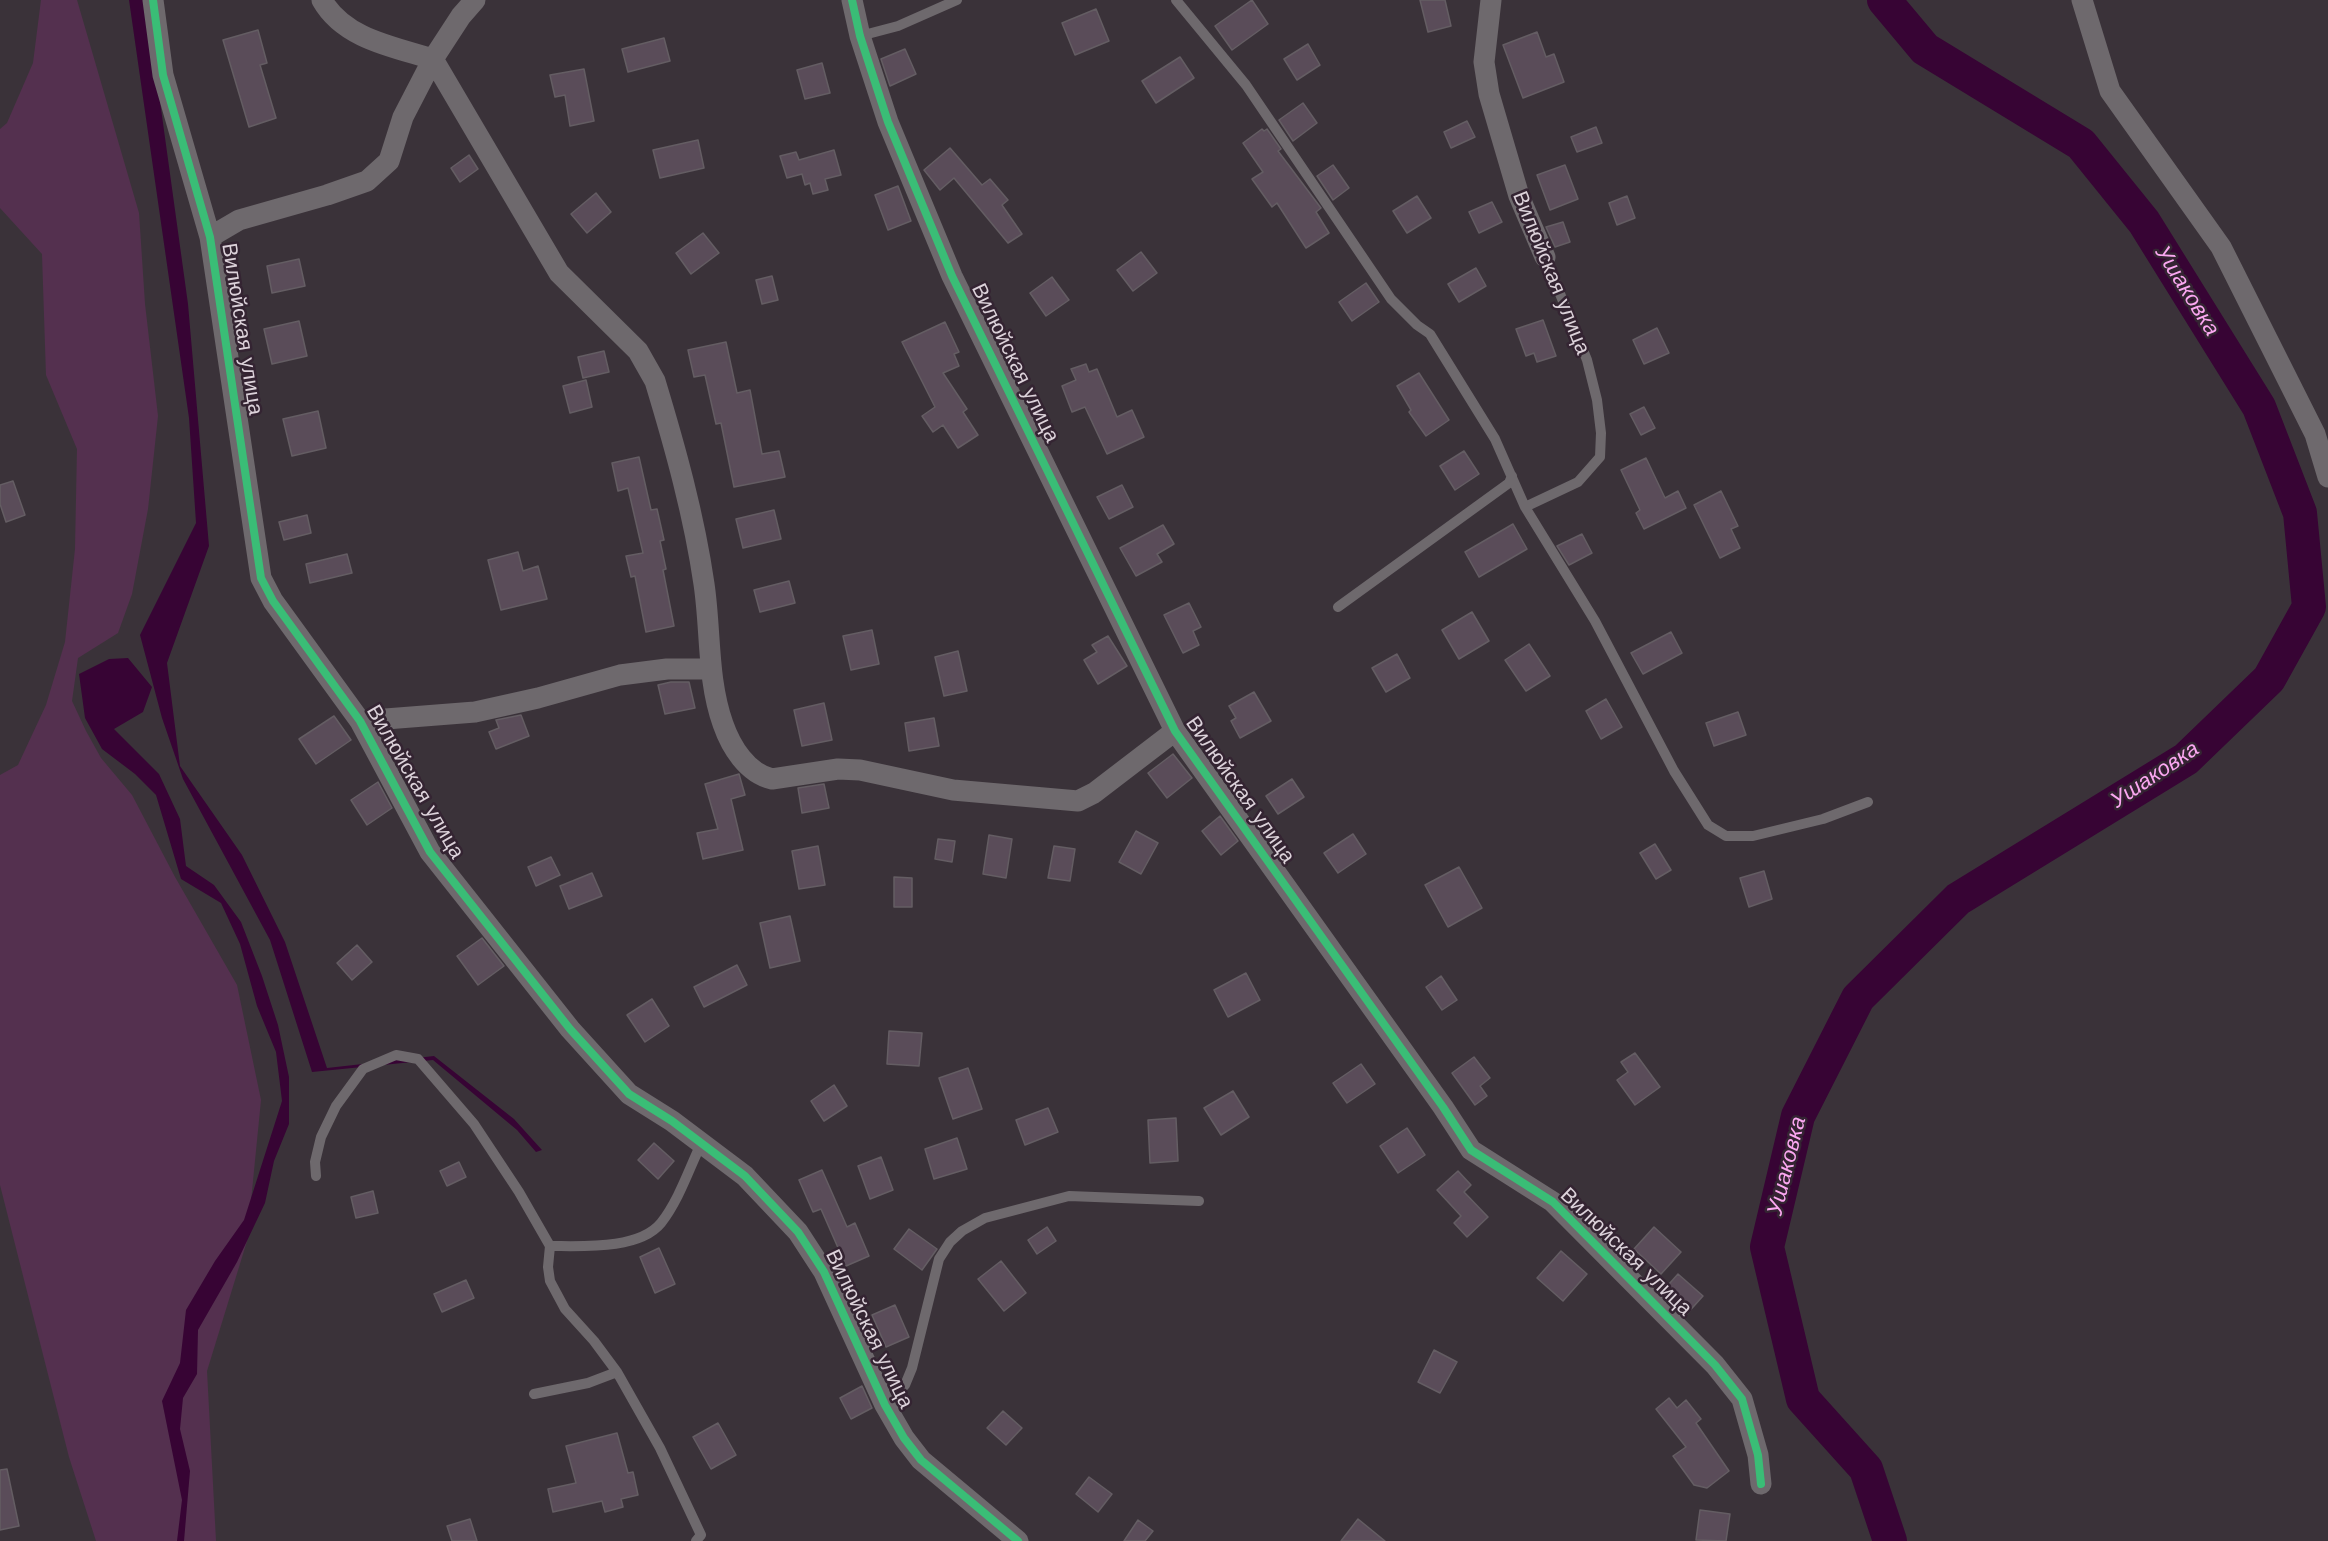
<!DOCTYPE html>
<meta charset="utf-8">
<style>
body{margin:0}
canvas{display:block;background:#3a3239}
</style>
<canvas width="2328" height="1541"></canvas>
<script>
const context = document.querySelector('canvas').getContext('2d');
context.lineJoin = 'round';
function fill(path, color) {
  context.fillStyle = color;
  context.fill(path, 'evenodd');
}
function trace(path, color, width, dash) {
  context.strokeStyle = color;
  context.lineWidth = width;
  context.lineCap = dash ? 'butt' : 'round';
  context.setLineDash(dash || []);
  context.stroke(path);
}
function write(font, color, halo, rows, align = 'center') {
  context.font = font + ' "Work Sans",sans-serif';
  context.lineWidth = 5;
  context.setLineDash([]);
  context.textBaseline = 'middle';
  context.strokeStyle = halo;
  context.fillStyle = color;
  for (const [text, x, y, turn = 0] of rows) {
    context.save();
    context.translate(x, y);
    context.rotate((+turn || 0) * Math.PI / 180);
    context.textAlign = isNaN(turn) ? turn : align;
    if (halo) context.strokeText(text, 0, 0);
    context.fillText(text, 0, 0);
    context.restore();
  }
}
const green = new Path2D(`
 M41 0H77L139 213 145 304 158 416 148 509 132 594 118 633 78 658 72 701 86 731 101 758 132 795 175 877 237 985 261 1100 247 1241 207 1371 216 1541H96L69 1457 0 1185V775L18 765 46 705 65 642 75 549 77 449 46 375 42 254 0 208V129L7 123 33 63Z`);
const water = new Path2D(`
 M129 0H146L188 304 209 546 167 663 180 766 242 855 285 942 327 1068 434 1056 514 1119 542 1150 536 1152 517 1130 433 1060 312 1072 270 940 183 779 162 718 140 635 196 523 189 418Z
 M128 658 152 687 143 712 114 729 159 774 180 819 186 866 214 885 241 922 262 976 278 1025 289 1077V1124L274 1161 265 1203 237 1262 198 1330 197 1374 183 1398 180 1429 190 1471 184 1541H177L182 1500 162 1401 180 1363 186 1310 215 1261 244 1220 282 1101 276 1052 257 1006 240 944 221 903 181 879 156 795 135 774 102 749 85 718 79 674 109 659Z`);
const river = new Path2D(`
 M1884 0 1925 49 2081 144 2144 222 2259 407 2300 513 2309 607 2269 679 2186 759 1958 899 1858 998 1798 1116 1767 1247 1803 1399 1866 1469 1890 1541`);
const building = new Path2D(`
 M1252 0 1268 24 1232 50 1215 26Z
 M1420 0H1445L1451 26 1428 32Z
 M1096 9 1109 41 1075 55 1062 23Z
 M258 30 267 63 260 65 276 118 249 127 223 40Z
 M1537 32 1546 57 1554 54 1564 82 1523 98 1503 45Z
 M664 38 670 61 628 72 622 49Z
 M1308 44 1320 65 1297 80 1284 59Z
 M905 49 916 74 890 86 881 59Z
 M1180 57 1194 78 1156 103 1142 81Z
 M822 63 830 93 805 99 797 70Z
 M584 69 594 121 570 126 565 95 555 97 550 75Z
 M1303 103 1317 123 1293 141 1279 120Z
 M1467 121 1475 137 1451 148 1444 132Z
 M1596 127 1602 143 1577 152 1571 137Z
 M1262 129 1264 131 1267 129 1281 149 1278 151 1321 208 1316 212 1329 233 1306 248 1277 203 1272 207 1252 179 1263 172 1243 143Z
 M698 140 704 168 660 178 653 150Z
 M950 148 982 185 990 179 1008 200 1002 205 1022 234 1008 243 954 178 940 190 924 170Z
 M834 150 841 175 825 179 828 190 813 194 810 183 805 185 802 174 787 178 780 156 796 152 799 160Z
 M469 155 478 169 460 182 451 168Z
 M1333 165 1349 188 1333 200 1317 176Z
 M1565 165 1578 199 1550 210 1537 175Z
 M898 186 911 221 888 230 875 195Z
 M596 193 611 212 587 233 571 214Z
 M1417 196 1431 218 1407 233 1393 211Z
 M1627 196 1635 218 1617 225 1609 203Z
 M1492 202 1502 222 1479 233 1469 212Z
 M1563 222 1570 242 1555 247 1546 227Z
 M703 233 719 253 691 274 676 253Z
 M1141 252 1157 273 1133 291 1117 270Z
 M299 259 305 286 272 293 267 266Z
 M1476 268 1486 286 1459 302 1448 284Z
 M772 276 778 300 762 304 756 280Z
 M1052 277 1069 300 1046 316 1030 293Z
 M1366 283 1379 302 1352 321 1339 302Z
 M1543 320 1556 356 1537 362 1534 353 1526 356 1516 329Z
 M299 321 307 356 272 364 264 329Z
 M945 322 959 352 954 354 959 366 943 373 967 409 963 412 978 435 958 448 943 425 933 432 922 416 935 407 902 342Z
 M1657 328 1669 353 1644 364 1633 340Z
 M726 342 737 393 750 390 762 454 779 451 785 477 734 487 721 423 716 424 705 375 694 377 688 350Z
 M604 351 609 372 583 378 578 357Z
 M1086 364 1089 372 1097 369 1117 417 1132 410 1144 437 1107 454 1085 407 1072 412 1062 386 1076 380 1071 369Z
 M1419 373 1449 420 1426 436 1409 412 1411 410 1397 386Z
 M586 380 592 407 570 413 563 386Z
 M1644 407 1655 428 1641 435 1630 414Z
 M318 411 326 448 292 456 283 419Z
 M1464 451 1479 474 1455 490 1440 466Z
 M639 457 651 510 657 509 664 540 660 541 666 569 663 570 674 626 646 632 635 576 631 577 626 556 643 553 628 488 618 491 612 463Z
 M1646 458 1665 498 1678 491 1686 508 1644 529 1636 513 1640 510 1621 470Z
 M13 481 25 515 6 522 0 504V485Z
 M1122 485 1133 507 1109 519 1097 497Z
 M1721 491 1738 526 1731 529 1740 548 1720 558 1694 505Z
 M774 510 781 539 743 548 736 519Z
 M307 515 311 533 284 540 279 522Z
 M1513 524 1527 549 1479 577 1465 552Z
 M1163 525 1174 544 1157 554 1162 562 1136 576 1120 548Z
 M1582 534 1592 553 1569 565 1557 546Z
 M518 552 523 571 538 566 547 599 501 610 488 560Z
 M347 554 352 573 310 583 306 564Z
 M789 581 795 603 760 612 754 590Z
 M1189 603 1201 627 1193 631 1199 645 1183 653 1164 615Z
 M1472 612 1489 641 1459 659 1442 630Z
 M872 630 879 664 851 670 843 636Z
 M1671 632 1682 653 1643 674 1631 653Z
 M1108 636 1127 666 1098 684 1084 660 1097 652 1092 645Z
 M1529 644 1550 676 1526 691 1505 660Z
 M958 651 967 691 944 696 935 657Z
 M1397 654 1410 678 1386 692 1372 668Z
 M671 682H689L695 708 665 714 658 685Z
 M1254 692 1271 721 1240 738 1231 721 1236 718 1229 706Z
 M1606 699 1622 727 1601 739 1586 711Z
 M824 703 832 740 802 746 794 710Z
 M1738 712 1746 735 1714 746 1706 723Z
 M521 715 529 736 496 749 489 732 499 728 496 720Z
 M334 716 351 740 316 764 299 739Z
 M934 718 939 746 909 751 905 723Z
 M1173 754 1192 778 1167 798 1148 773Z
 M739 774 745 795 731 799 743 850 703 859 697 833 718 829 705 784Z
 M1292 779 1304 797 1278 814 1266 796Z
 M378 782 392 808 367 825 351 800Z
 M824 784 829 808 802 813 798 788Z
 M1220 816 1238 841 1221 855 1202 831Z
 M1136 831 1158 843 1141 874 1119 862Z
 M1353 834 1366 854 1338 873 1324 853Z
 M989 835 1012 839 1006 878 983 874Z
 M938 839 955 841 952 862 935 859Z
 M1655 844 1671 870 1656 879 1640 853Z
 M818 846 825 885 799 889 792 851Z
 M1054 846 1075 849 1070 881 1048 878Z
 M551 857 560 875 536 886 528 867Z
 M1459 867 1482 908 1448 927 1425 885Z
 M1764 871 1772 899 1749 907 1740 878Z
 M592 873 602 896 569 909 560 886Z
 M894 877 912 878V907H894Z
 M790 916 800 961 770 968 760 923Z
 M482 938 504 966 478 985 457 956Z
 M357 945 372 962 352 980 337 963Z
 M737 965 747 985 704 1007 694 987Z
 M1246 973 1260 1000 1228 1017 1214 990Z
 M1441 976 1457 1000 1442 1010 1426 987Z
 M652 999 669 1026 645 1042 627 1015Z
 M889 1031 922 1033 919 1066 887 1064Z
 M1635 1053 1660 1087 1635 1105 1617 1080 1628 1072 1621 1062Z
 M1474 1057 1490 1078 1480 1086 1487 1096 1475 1105 1452 1073Z
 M1361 1064 1375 1084 1347 1103 1333 1083Z
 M968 1068 982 1109 953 1119 939 1078Z
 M834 1085 847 1106 824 1121 811 1101Z
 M1233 1091 1249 1117 1221 1135 1204 1108Z
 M1048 1108 1058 1132 1025 1145 1016 1120Z
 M1176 1118 1178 1161 1150 1163 1148 1120Z
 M1407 1128 1425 1155 1398 1173 1380 1146Z
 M957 1138 967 1169 934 1179 925 1149Z
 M654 1143 674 1161 658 1179 638 1160Z
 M881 1157 893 1190 870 1199 858 1166Z
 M459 1162 466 1177 447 1186 440 1171Z
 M822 1170 847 1227 855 1223 869 1256 846 1266 821 1209 813 1212 799 1180Z
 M1458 1171 1471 1185 1464 1192 1488 1217 1467 1237 1454 1223 1461 1216 1437 1190Z
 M373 1191 378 1213 356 1218 351 1197Z
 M1047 1227 1056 1241 1037 1254 1028 1240Z
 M1654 1227 1681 1252 1661 1274 1634 1249Z
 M909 1229 937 1249 922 1270 894 1249Z
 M659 1248 675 1284 655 1293 640 1257Z
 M1561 1251 1587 1274 1563 1301 1537 1278Z
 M1001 1261 1026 1293 1004 1311 978 1279Z
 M1678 1274 1703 1296 1685 1316 1661 1293Z
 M466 1280 474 1298 442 1312 434 1294Z
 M895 1305 909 1337 886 1347 872 1315Z
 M1434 1350 1457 1362 1440 1393 1418 1382Z
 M862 1386 872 1408 851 1419 840 1398Z
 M1669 1398 1677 1408 1686 1400 1701 1419 1696 1423 1729 1471 1707 1488 1694 1485 1673 1456 1686 1447 1656 1409Z
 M1003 1411 1022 1428 1006 1445 987 1428Z
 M718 1423 736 1455 711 1469 693 1437Z
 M617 1433 628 1473 633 1472 638 1495 621 1499 623 1507 605 1512 602 1501 553 1512 548 1489 576 1483 566 1446Z
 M7 1469 19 1526 0 1530V1470Z
 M1089 1477 1112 1494 1098 1512 1076 1494Z
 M1700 1510 1730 1514 1726 1541 1696 1540Z
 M470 1519 477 1541H452L447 1526Z
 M1358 1519 1385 1541H1341Z
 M1138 1520 1153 1531 1145 1541H1124Z`);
const service = new Path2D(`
 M1176 0 1246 85 1391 299 1417 325 1430 334 1495 439 1525 507 1595 621 1674 771 1708 825 1726 836H1753L1823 819 1868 802
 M860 36 898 26 957 0
 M1525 507 1578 482 1600 457 1601 433 1597 400 1587 360 1545 257
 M1338 607 1509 483 1512 476
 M316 1176 315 1162 321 1137 336 1106 363 1069 396 1055 418 1059 474 1124 519 1192 550 1246 548 1267 550 1281 565 1309 594 1341 617 1372 660 1448 701 1535 696 1541
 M550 1246C581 1246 639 1250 661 1223 679 1200 689 1169 701 1144
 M534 1394 588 1383 617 1372
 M885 1405 905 1385 912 1368 939 1259 950 1242 962 1231 985 1218 1069 1196 1199 1201`);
const minor = new Path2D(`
 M153 0 163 75 210 237 261 578 273 601 360 721 430 852 570 1029 629 1094 672 1121 745 1176 798 1232 824 1272 885 1405 904 1438 921 1460 1018 1541
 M322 0C344 39 394 47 433 59L559 273 638 351 655 381C675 447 694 515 704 584 711 631 707 679 723 724 731 747 747 773 772 779L838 769 860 770 953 790 1078 801 1094 793 1175 731
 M852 0 860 36 888 122 952 276 1175 731 1443 1107 1471 1150 1553 1202 1715 1365 1742 1399 1758 1455 1761 1484
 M1491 0 1484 62 1489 94 1519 196 1545 257
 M2082 0 2110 91 2221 247 2315 434 2328 477
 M210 237 239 220 327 195 367 181 389 161 403 117 433 59 461 16 475 0
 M360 721 475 712 538 698 620 675 667 669H711`);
const cycleway = new Path2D(`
 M153 0 163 75 210 237 261 578 273 601 360 721 430 852 570 1029 629 1094 672 1121 745 1176 798 1232 824 1272 885 1405 904 1438 921 1460 1018 1541
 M852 0 860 36 888 122 952 276 1175 731 1443 1107 1471 1150 1553 1202 1715 1365 1742 1399 1758 1455 1761 1484`);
const streetNames = [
 ["Вилюйская улица",1551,273,68],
 ["Вилюйская улица",242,329,81],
 ["Вилюйская улица",1015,363,64],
 ["Вилюйская улица",415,782,60],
 ["Вилюйская улица",1240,790,55],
 ["Вилюйская улица",1626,1252,44],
 ["Вилюйская улица",869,1329,64]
];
const waterNames = [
 ["Ушаковка",2187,291,58],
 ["Ушаковка",2155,775,-34],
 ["Ушаковка",1787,1166,-76]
];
fill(green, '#54304f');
fill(water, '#370434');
trace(river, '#370434', 34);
fill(building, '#5a4c59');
trace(building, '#645d63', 1.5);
trace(service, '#6e696d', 10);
trace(minor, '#6e696d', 21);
trace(cycleway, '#3abd76', 8);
write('21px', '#dcd2da', '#342432', streetNames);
write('italic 22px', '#fba7f1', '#342432', waterNames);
</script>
